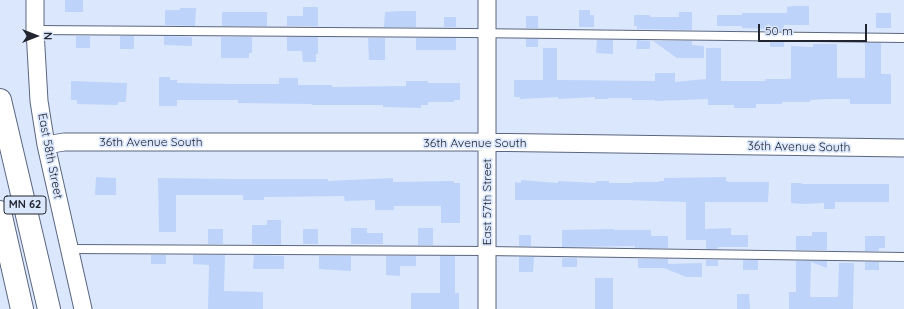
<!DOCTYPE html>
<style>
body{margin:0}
#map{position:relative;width:904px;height:309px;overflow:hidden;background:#dbe7fd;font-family:Quicksand,sans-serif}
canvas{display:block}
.north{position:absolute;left:16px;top:16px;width:40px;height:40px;-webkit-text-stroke:3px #dbe7fd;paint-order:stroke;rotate:90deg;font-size:11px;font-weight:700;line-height:16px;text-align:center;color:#20252f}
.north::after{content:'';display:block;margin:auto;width:14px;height:18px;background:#20252f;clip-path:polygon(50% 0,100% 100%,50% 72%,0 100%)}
.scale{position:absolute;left:758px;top:24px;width:109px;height:18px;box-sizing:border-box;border:2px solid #20252f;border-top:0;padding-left:5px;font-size:12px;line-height:14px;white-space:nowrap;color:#20252f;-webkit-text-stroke:3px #dbe7fd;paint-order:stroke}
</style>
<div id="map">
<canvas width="904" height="309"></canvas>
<div class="north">N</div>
<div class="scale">50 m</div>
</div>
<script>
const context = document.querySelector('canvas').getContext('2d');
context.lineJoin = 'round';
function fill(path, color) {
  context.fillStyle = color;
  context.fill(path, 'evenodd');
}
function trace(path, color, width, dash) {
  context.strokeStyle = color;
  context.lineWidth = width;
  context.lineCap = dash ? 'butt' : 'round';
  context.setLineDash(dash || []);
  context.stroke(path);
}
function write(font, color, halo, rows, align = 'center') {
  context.font = font + ' Quicksand,sans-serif';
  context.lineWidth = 3.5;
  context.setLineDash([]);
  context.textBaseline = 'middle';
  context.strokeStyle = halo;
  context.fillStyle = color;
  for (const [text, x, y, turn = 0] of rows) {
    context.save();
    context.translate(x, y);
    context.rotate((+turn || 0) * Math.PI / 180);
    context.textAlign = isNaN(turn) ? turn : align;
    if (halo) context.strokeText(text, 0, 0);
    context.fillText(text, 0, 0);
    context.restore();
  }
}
const building = new Path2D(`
 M65 0H83V12H65Z
 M794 6H809V25H784V31H770V29L742 28V26H717V15H742V13H787V7Z
 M303 7H318V26H287V16H303Z
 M180 8H196L195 26 165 25V10H180Z
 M579 10H590V15H594V27H579Z
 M401 11H416V27H384L385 12Z
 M222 12H267V26H222Z
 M679 12H692V30L637 29V26H634V15H650V17H679Z
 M876 13H891V28H876Z
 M526 16H538V28H526Z
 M444 17H456V27H444Z
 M76 36H90V48H76Z
 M120 36H134V49H120Z
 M164 36 192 37V46L164 45Z
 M221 37H252V53H249V58H221Z
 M287 37H318V54H316V62H303L302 51H287Z
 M368 38H385V60H369Z
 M416 38H456V50H416Z
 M526 39H538V47H526Z
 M597 40H613V54L596 53Z
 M637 40 650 41V49H636Z
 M653 41H692V45L704 46V58H677Z
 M770 42H784V47H770Z
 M865 43H881V74H891V104H850V99H827L810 100V102H782V104H756V108H734V105H708V99L655 101V100H632V98H608V99H595V97L558 99V97L520 99V97H514V80H543V48H557V80L655 81V73H675V82L706 79V48H721V81H765V79H789L791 78V46L813 47V44H837V78H865Z
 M159 77H170V80H177V83L231 84H279V78H298V85H332V87L406 86V81H428V83H460V100H454V102H428V105H421V108L383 107V105H312V104L238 103V100H177V106H159Z
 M71 81 127 83 126 102H118V105L77 104V100H71Z
 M96 177 116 178V195H95Z
 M726 177V181L730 182H769L768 202H705V229L731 228V235H748V247H718V249H706V240H686V202L626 200H515V182L521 183V180L558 183V181L596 183V181H609V183H633V182H659V181H664V178Z
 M158 178 233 179H328V181L393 178V182L454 181V183H460V223H441V206H394V210H375V200L345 201 344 196 264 197V200H243V195H176V232H159Z
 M791 183H802V184H889V202H835V209H824V203L802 204 791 203Z
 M267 220H281V245L252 244V225H267Z
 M351 228H367V233H383V244H351Z
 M418 228H433V245H418Z
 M208 229H223V244H208Z
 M303 229H318V244H303Z
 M614 229V230H651V236H668V248H635V246L562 247V230Z
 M812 232H827V250H796V236H812Z
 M519 235H531V246H519Z
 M865 236H885V248H879V251H865Z
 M151 255H166V264H151Z
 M193 255H225L224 291 263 292V309H208L209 265 193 264Z
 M254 255 284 256V269H253Z
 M319 256H351V271L319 269Z
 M386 256H416V266H400V276L386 275Z
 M440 256H455V293H459V309H411V293H440Z
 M519 257H534L533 272H519Z
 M562 258H577V267H562Z
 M638 259H668V264L702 263V277H686L664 268H638Z
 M706 260H718V266H706Z
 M743 260H758V270H743Z
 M796 261H827V268L811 262 810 297H838L839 263H854L853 309H789V292H796Z
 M865 262H879V270H865Z
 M595 278H613V309H595Z
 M737 294H749L750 309H737Z`);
const lane = new Path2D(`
 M35 30 469 33 904 38
 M69 249 487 251 904 257`);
const street = new Path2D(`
 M35 0V30L39 101 46 145 83 309
 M487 0V309
 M46 145 64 142H472L904 148`);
const highway = new Path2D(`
 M0 100 49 309
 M0 212 22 309`);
const shields = [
 [25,205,42]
];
const shieldNames = [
 ["MN 62",25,205]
];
const streetNames = [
 ["36th Avenue South",151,142],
 ["36th Avenue South",475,143],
 ["36th Avenue South",799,147,1],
 ["East 58th Street",50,156,79],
 ["East 57th Street",487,202,-90]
];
fill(building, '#bdd3fa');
trace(lane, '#5a677f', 10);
trace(street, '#5a677f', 19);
trace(highway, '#5a677f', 24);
trace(lane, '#fff', 8);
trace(street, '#fff', 17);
trace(highway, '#fff', 22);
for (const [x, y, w] of shields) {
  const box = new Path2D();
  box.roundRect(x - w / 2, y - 9, w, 18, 3);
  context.fillStyle = '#dbe7fd';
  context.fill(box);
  trace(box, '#20252f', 1);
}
write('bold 11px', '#20252f', null, shieldNames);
write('12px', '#20252f', '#dbe7fd', streetNames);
</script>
